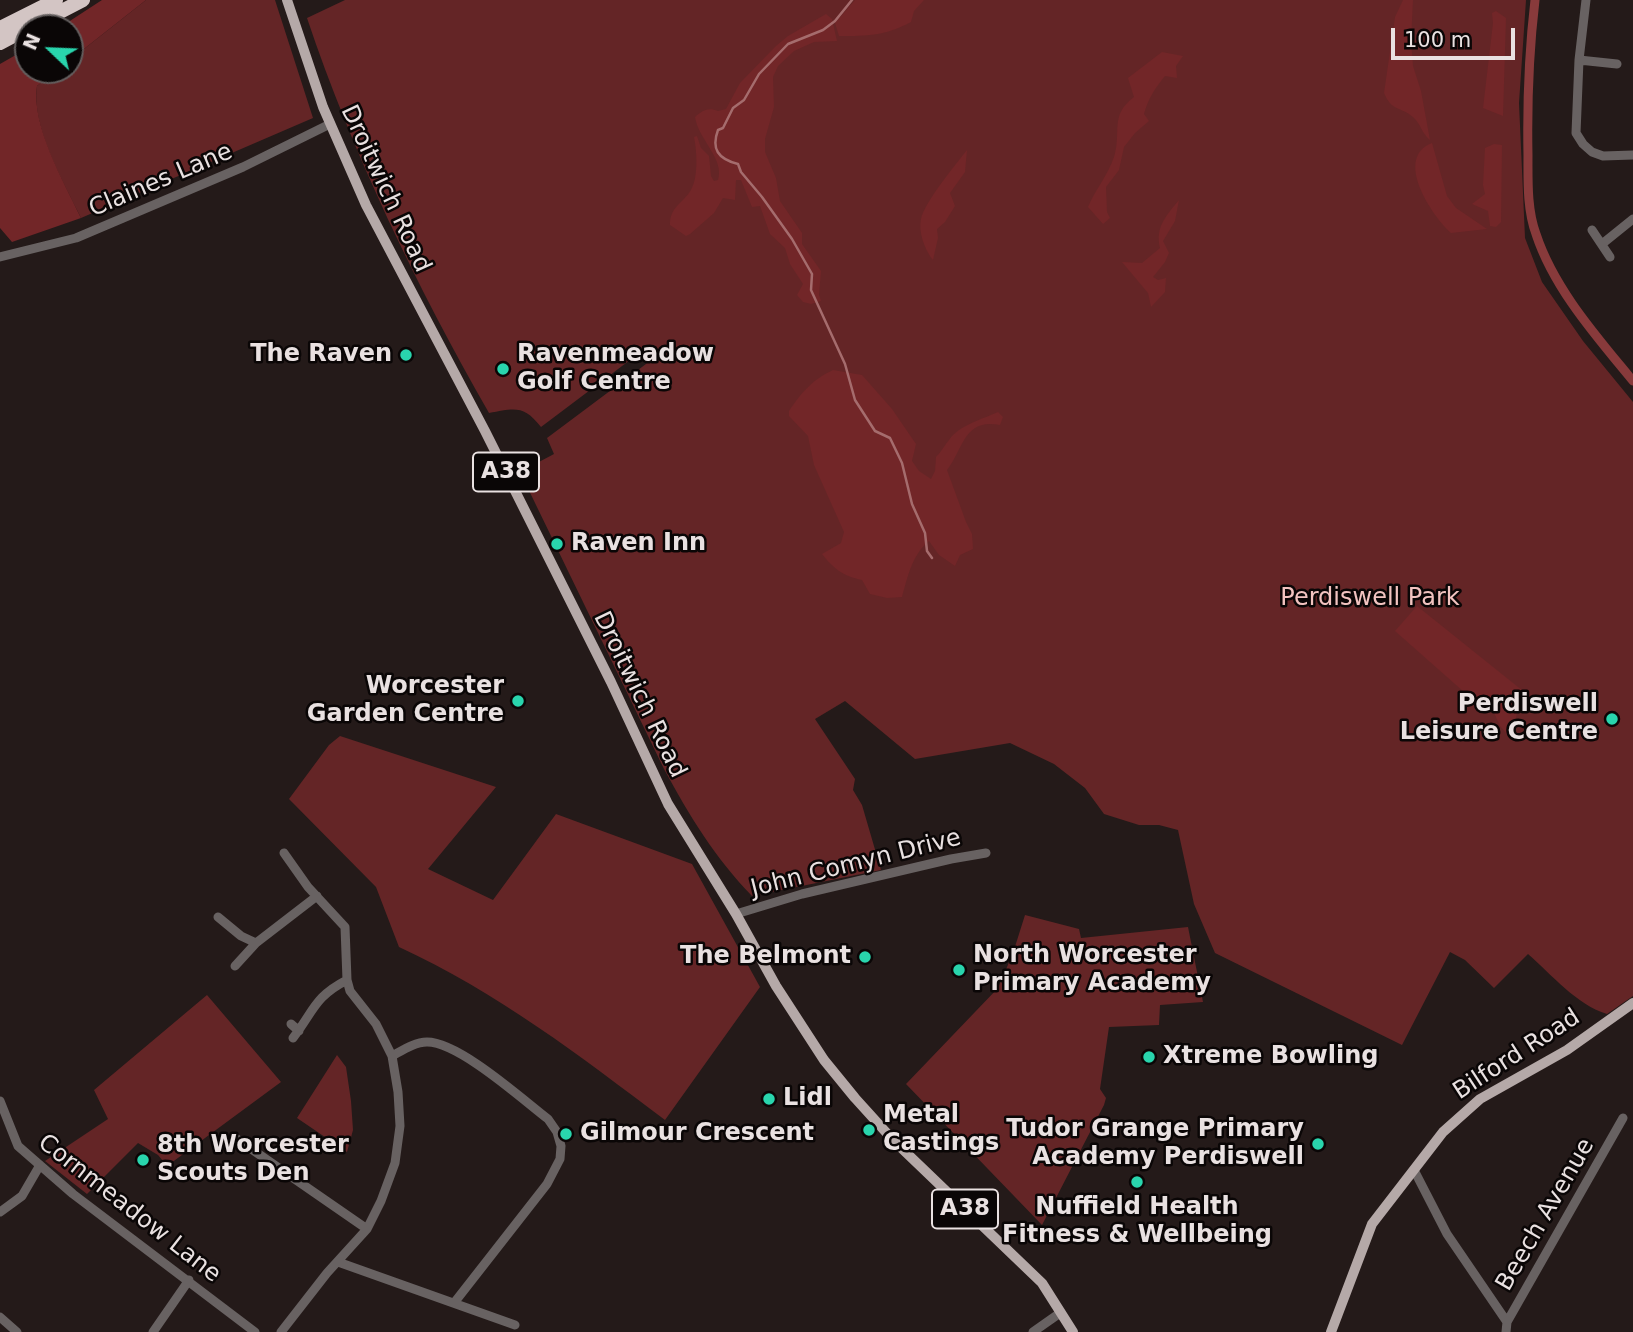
<!DOCTYPE html>
<style>
body{margin:0}
#map{position:relative;width:1633px;height:1332px;overflow:hidden;background:#241a19;font-family:"DejaVu Sans",sans-serif}
canvas{display:block}
.north{position:absolute;left:14px;top:14px;width:70px;height:70px;box-sizing:border-box;background:#0a0606;border:2px solid #635e5e;border-radius:50%;rotate:293deg;font-size:19px;font-weight:700;line-height:28px;text-align:center;color:#e9e1e1}
.north::after{content:'';display:block;margin:auto;width:24px;height:32px;background:#29d5ad;clip-path:polygon(50% 0,100% 100%,50% 72%,0 100%)}
.scale{position:absolute;left:1391px;top:28px;width:124px;height:32px;box-sizing:border-box;border:4px solid #e9e1e1;border-top:0;padding-left:9px;font-size:21px;line-height:24px;white-space:nowrap;color:#e9e1e1;-webkit-text-stroke:5px #0a0606;paint-order:stroke}
</style>
<div id="map">
<canvas width="1633" height="1332"></canvas>
<div class="north">N</div>
<div class="scale">100 m</div>
</div>
<script>
const context = document.querySelector('canvas').getContext('2d');
context.lineJoin = 'round';
function fill(path, color) {
  context.fillStyle = color;
  context.fill(path, 'evenodd');
}
function trace(path, color, width, dash) {
  context.strokeStyle = color;
  context.lineWidth = width;
  context.lineCap = dash ? 'butt' : 'round';
  context.setLineDash(dash || []);
  context.stroke(path);
}
function write(font, color, halo, rows, align = 'center') {
  context.font = font + ' "DejaVu Sans",sans-serif';
  context.lineWidth = 5;
  context.setLineDash([]);
  context.textBaseline = 'middle';
  context.strokeStyle = halo;
  context.fillStyle = color;
  for (const [text, x, y, turn = 0] of rows) {
    context.save();
    context.translate(x, y);
    context.rotate((+turn || 0) * Math.PI / 180);
    context.textAlign = isNaN(turn) ? turn : align;
    if (halo) context.strokeText(text, 0, 0);
    context.fillText(text, 0, 0);
    context.restore();
  }
}
const green = new Path2D(`
 M146 0H275L313 118 81 218C63 181 31 127 37 86L57 70H70V60Z
 M345 0H1526L1519 103 1525 238 1542 282 1583 341 1633 402V996L1607 1014C1577 1005 1552 975 1528 954L1494 988 1465 960 1450 952 1402 1045 1215 953 1194 904 1178 830 1159 825H1139L1104 814 1085 788 1054 764 1010 743 915 759 845 701 815 719 855 779 853 790 862 805 881 870 752 896C715 858 689 815 664 769L520 472 554 454 547 438 650 361 642 351 541 427C524 405 515 408 489 413 417 287 353 155 307 18Z
 M340 736 496 787 428 869 493 900 556 814 692 864 760 987 665 1120C580 1056 497 992 399 947L376 887 289 799 329 745Z
 M1025 915 1079 929 1081 938 1188 927 1203 1002 1160 1005 1159 1025 1109 1027 1100 1089 1106 1098 1104 1105 1042 1225 906 1084 998 988 1013 953Z
 M207 995 281 1082 167 1166 158 1155 138 1143 87 1194 45 1161 108 1119 94 1090Z
 M337 1055 346 1067 351 1101 353 1130 347 1152 297 1118Z`);
const forest = new Path2D(`
 M102 0H146L70 60V28H59Z
 M855 0H924L914 11 911 22C885 36 868 36 839 36L835 23Z
 M1403 0H1413L1411 41 1413 66 1421 91 1430 140C1422 134 1421 124 1413 117 1400 106 1392 112 1384 93L1395 17Z
 M1496 11 1506 18 1503 116 1483 108 1493 23 1492 13Z
 M826 14 832 19 837 41 814 42 794 51 778 66 773 77 774 107 765 139V152L776 178 780 201 802 233V244L821 271 819 295 821 301 811 304 803 302 797 295 803 284 790 264 785 248 770 234 760 206 752 207 741 180H736L735 200 723 198 714 213 690 234 686 236 670 225C670 208 680 205 689 193 699 180 697 152 694 137L697 136 701 148 709 156 711 176 714 181 718 180C725 159 698 139 695 117 703 110 708 107 718 111L726 109 740 83 776 46 788 36Z
 M28 48V70H57L37 86C31 125 64 182 81 218L12 242 0 228V64Z
 M1162 52 1183 56 1176 66 1177 78 1165 76C1155 88 1148 99 1144 114L1149 121 1135 133 1124 147 1119 170 1106 187 1107 212 1110 218 1103 224 1088 207C1095 190 1108 175 1114 157 1122 131 1109 116 1134 97L1128 78Z
 M1432 143 1447 196 1456 208 1487 229 1451 233C1432 216 1393 158 1432 143Z
 M1494 144 1502 145 1501 222 1496 227 1490 226 1488 211 1472 204 1485 194 1483 185 1485 148Z
 M967 150 965 172 950 193 955 206 945 222 937 229 938 238 933 260C925 250 918 232 921 219 924 203 956 164 967 150Z
 M1179 200 1175 221 1163 241 1169 253 1165 262 1153 277 1158 280 1166 278 1165 292 1151 307 1148 293 1122 262 1142 263 1160 248C1155 227 1166 216 1179 200Z
 M833 370 862 375 892 409 916 444 912 461 919 471 931 479 935 471 936 457C942 451 944 446 949 440 959 425 983 419 998 412L1003 417 1000 425C964 418 964 448 947 470L966 522 972 534 973 549 960 555 955 566 939 555 929 541C912 555 908 576 902 597L887 598 870 594 862 580C843 576 834 569 822 554L841 543 844 532 814 465 808 436 789 416V411C802 392 812 380 833 370Z
 M1417 606 1523 691 1525 696 1518 705 1516 719 1507 734 1500 726 1491 706 1474 700 1464 692 1395 631Z`);
const stream = new Path2D(`
 M852 0 835 21 823 30 788 44 759 74 744 100 733 108 723 128 718 130C711 149 718 159 738 164L741 172 762 197 792 239 812 274 811 290 845 364 855 400 875 431 890 438 902 463 912 504 925 533 927 551 932 558`);
const canal = new Path2D(`
 M1535 0C1529 51 1527 103 1528 155 1528 181 1527 210 1536 234 1554 289 1597 337 1633 381`);
const minor = new Path2D(`
 M1586 0 1579 60 1576 133 1583 144 1592 152 1603 156 1633 155
 M1579 60 1617 64
 M1592 230 1610 257
 M1602 244 1633 219
 M0 257 76 238 243 167 330 124
 M736 914 802 894 951 859 986 853
 M218 917 241 936 256 943 317 896
 M235 966 256 943
 M291 1024 299 1031
 M293 1038C314 1011 314 997 347 980
 M392 1056C403 1050 415 1042 427 1042 459 1042 522 1099 548 1119L557 1132 561 1146 560 1159 547 1184 454 1303
 M0 1101 18 1146 73 1194 255 1332
 M234 1137 367 1229
 M1414 1170 1447 1234 1507 1322
 M0 1212 22 1196 40 1165
 M338 1262 515 1325
 M0 1317 17 1332
 M153 1332 189 1280
 M281 1332 327 1273 367 1229 381 1201 395 1163 400 1126 398 1092 392 1056 376 1024 350 991 347 980 345 927 308 887 284 853
 M1033 1332 1060 1313
 M1506 1332 1507 1322 1623 1118`);
const major = new Path2D(`
 M287 0 323 107 366 205 485 431 611 682 668 804 736 914 776 986 824 1060 855 1098 893 1140 1042 1283 1073 1332
 M1331 1332 1372 1224 1443 1132 1480 1099 1567 1050 1633 1003`);
const highway = new Path2D(`
 M0 28 56 0
 M29 28 83 0
 M0 43 28 28`);
const markers = [
 [406,355,7,"#29d5ad"],
 [503,369,7,"#29d5ad"],
 [557,544,7,"#29d5ad"],
 [518,701,7,"#29d5ad"],
 [1612,719,7,"#29d5ad"],
 [865,957,7,"#29d5ad"],
 [959,970,7,"#29d5ad"],
 [1149,1057,7,"#29d5ad"],
 [769,1099,7,"#29d5ad"],
 [869,1130,7,"#29d5ad"],
 [566,1134,7,"#29d5ad"],
 [1318,1144,7,"#29d5ad"],
 [143,1160,7,"#29d5ad"],
 [1137,1182,7,"#29d5ad"]
];
const shields = [
 [506,472,66],
 [965,1209,66]
];
const shieldNames = [
 ["A38",506,472],
 ["A38",965,1209]
];
const streetNames = [
 ["Claines Lane",161,181,-23],
 ["Droitwich Road",385,189,65],
 ["Droitwich Road",639,695,64],
 ["John Comyn Drive",856,864,-14],
 ["Bilford Road",1517,1055,-33],
 ["Cornmeadow Lane",129,1209,38],
 ["Beech Avenue",1546,1215,-60]
];
const poiNames = [
 ["The Raven",392,355,"right"],
 ["Ravenmeadow",517,355],
 ["Golf Centre",517,383],
 ["Raven Inn",571,544],
 ["Worcester",504,687,"right"],
 ["Garden Centre",504,715,"right"],
 ["Perdiswell",1598,705,"right"],
 ["Leisure Centre",1598,733,"right"],
 ["North Worcester",973,956],
 ["Primary Academy",973,984],
 ["The Belmont",851,957,"right"],
 ["Xtreme Bowling",1163,1057],
 ["Lidl",783,1099],
 ["Metal",883,1116],
 ["Castings",883,1144],
 ["Tudor Grange Primary",1304,1130,"right"],
 ["Academy Perdiswell",1304,1158,"right"],
 ["Gilmour Crescent",580,1134],
 ["8th Worcester",157,1146],
 ["Scouts Den",157,1174],
 ["Nuffield Health",1137,1208,"center"],
 ["Fitness & Wellbeing",1137,1236,"center"]
];
const parkNames = [
 ["Perdiswell Park",1370,599]
];
fill(green, '#642526');
fill(forest, '#722628');
trace(stream, '#a56c6d', 2.5);
trace(canal, '#883a3b', 9);
trace(minor, '#686262', 9);
trace(major, '#b5a9a8', 10);
trace(highway, '#d3c5c4', 14);
for (const [x, y, r, color] of markers) {
  const dot = new Path2D();
  dot.arc(x, y, r, 0, 2 * Math.PI);
  context.fillStyle = color;
  context.fill(dot);
  trace(dot, '#0a0606', 2.5);
}
for (const [x, y, w] of shields) {
  const box = new Path2D();
  box.roundRect(x - w / 2, y - 19.5, w, 39, 5);
  context.fillStyle = '#0a0606';
  context.fill(box);
  trace(box, '#e9e1e1', 2);
}
write('bold 23px', '#e9e1e1', null, shieldNames);
write('24px', '#e9e1e1', '#0a0606', streetNames);
write('bold 24px', '#e9e1e1', '#0a0606', poiNames, 'left');
write('24px', '#f2c3c0', '#0a0606', parkNames);
</script>
